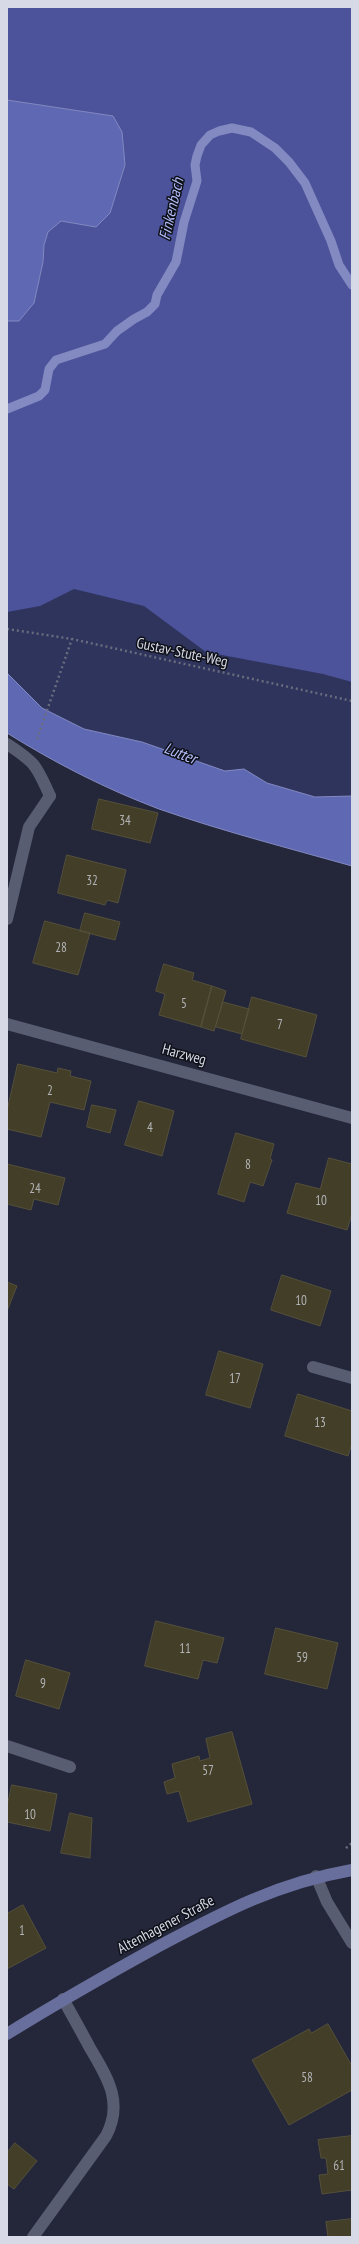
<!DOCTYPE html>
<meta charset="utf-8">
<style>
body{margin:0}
#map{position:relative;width:359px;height:2244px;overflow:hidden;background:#24273a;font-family:"PT Sans Narrow",sans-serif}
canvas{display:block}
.frame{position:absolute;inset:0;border:8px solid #d7dae6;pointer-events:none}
</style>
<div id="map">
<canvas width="359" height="2244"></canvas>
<div class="frame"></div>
</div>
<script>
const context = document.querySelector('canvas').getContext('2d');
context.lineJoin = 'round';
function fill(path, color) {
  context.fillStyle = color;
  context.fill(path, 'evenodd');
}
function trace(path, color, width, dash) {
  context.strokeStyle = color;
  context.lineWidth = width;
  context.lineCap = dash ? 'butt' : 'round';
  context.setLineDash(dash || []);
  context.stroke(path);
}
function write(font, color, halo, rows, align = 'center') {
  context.font = font + ' "PT Sans Narrow",sans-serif';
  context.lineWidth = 3;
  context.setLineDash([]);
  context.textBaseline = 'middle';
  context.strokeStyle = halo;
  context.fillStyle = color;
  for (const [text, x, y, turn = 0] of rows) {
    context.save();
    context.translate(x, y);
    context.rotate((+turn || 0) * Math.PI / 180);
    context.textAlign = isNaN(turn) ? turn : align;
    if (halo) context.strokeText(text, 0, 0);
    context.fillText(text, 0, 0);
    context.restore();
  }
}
const green = new Path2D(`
 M7 7H352V796L315 797 267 783 244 769 225 771 142 742 84 729 42 708 7 673Z`);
const forest = new Path2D(`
 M7 7H352V682L323 674 206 652 144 606 74 589 40 606 7 612V321H19L34 303 43 262 44 245 48 232 60 221 96 227 110 213 125 165 113 116 7 100Z`);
const water = new Path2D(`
 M7 100 113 116 122 132 125 165 110 213 96 227 61 221 48 232 44 245 43 262 34 303 19 321H7Z
 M7 673 42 708 84 729 142 742 225 771 244 769 267 783 315 797 352 796V866C288 848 222 831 159 809 106 789 55 763 7 733Z`);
const stream = new Path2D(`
 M7 409 39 396 45 390 49 369 56 360 105 344 117 331 134 319 147 312 155 304 157 295 176 262 184 222 197 181 195 165 197 156 201 145 210 135 219 131 232 128 251 132 275 148 289 162 305 183 331 241 339 265 352 285`);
const building = new Path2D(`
 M99 799 158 813 150 843 92 829Z
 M67 855 126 870 118 903 107 900 105 905 58 893Z
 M85 913 120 922 115 940 80 931Z
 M45 921 90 933 78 975 33 963Z
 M164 964 194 973 192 980 212 986 201 1027 159 1015 165 994 156 991Z
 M212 986 226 991 214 1031 201 1027Z
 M252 997 317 1015 306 1057 241 1039Z
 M223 1002 249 1009 242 1034 216 1027Z
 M18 1064 57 1073 58 1068 71 1071 70 1076 91 1081 84 1110 50 1102 41 1137 7 1129V1111Z
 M139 1101 174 1111 162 1156 125 1145Z
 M92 1105 116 1110 110 1133 87 1127Z
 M236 1133 274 1144 270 1159 272 1160 263 1186 250 1182 244 1202 218 1194Z
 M329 1158 352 1164V1214L347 1230 287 1213 296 1183 320 1189Z
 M7 1164 65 1178 58 1205 34 1199 31 1210 7 1204Z
 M282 1275 331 1291 320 1326 271 1310Z
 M7 1282 17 1286 7 1311Z
 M219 1351 263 1364 250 1408 206 1395Z
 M298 1394 352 1411V1443L348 1456 285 1436Z
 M156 1621 224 1638 217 1663 203 1660 198 1679 145 1666Z
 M276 1628 338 1643 327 1689 265 1674Z
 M26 1660 70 1673 59 1709 16 1696Z
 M232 1732 252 1804 188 1822 179 1791 167 1794 164 1782 175 1778 172 1764 199 1756 200 1761 210 1758 206 1739Z
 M12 1785 57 1794 50 1831 7 1822V1807Z
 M70 1813 92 1818 90 1858 61 1853Z
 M23 1905 46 1948 7 1969V1914Z
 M328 2024 352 2066V2090L289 2125 252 2060 309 2029 311 2033Z
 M352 2136V2190L322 2194 319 2175 328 2174 326 2158H321L318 2140Z
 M15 2143 37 2161 14 2189 7 2184V2153Z
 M352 2219V2237H328L326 2222Z`);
const path = new Path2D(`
 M7 629 72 639 352 701
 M37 739 72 639
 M346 1848 352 1843`);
const lane = new Path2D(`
 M7 744C36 763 36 765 50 796
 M33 2237 106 2136C124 2102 107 2077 90 2048 81 2031 72 2015 63 1999`);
const street = new Path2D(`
 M7 919 29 827 50 796
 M7 1024 352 1118
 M313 1367 352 1378
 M7 1746 70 1767
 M316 1876 327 1902 352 1943`);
const secondary = new Path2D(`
 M7 2034C57 2003 108 1974 159 1946 225 1911 278 1883 352 1870`);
const numberNames = [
 ["34",125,821],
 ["32",92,881],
 ["28",61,948],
 ["5",184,1004],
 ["7",280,1025],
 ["2",50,1091],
 ["4",150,1128],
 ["8",248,1165],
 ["24",35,1189],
 ["10",321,1201],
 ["10",301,1301],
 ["17",235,1379],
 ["13",320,1423],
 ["11",185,1649],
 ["59",302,1658],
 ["9",43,1684],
 ["57",208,1771],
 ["10",30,1815],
 ["1",22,1931],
 ["58",307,2078],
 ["61",339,2166]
];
const streetNames = [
 ["Gustav-Stute-Weg",182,653,12],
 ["Harzweg",184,1055,15],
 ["Altenhagener Straße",166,1925,-28]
];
const waterNames = [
 ["Finkenbach",172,209,-77],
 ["Lutter",180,754,21]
];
fill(green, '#2f345d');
fill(forest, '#4c539a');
fill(water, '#5f68b2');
trace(water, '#838ac2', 1);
trace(stream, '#838ac2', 9);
fill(building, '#423e28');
trace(building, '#55503a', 1);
trace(path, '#696c7d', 2.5, [2, 3]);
trace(lane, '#595d72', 12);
trace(street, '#595d72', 12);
trace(secondary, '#696f9c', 12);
write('13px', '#b2b3b6', null, numberNames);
write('15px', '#d7dae6', '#0f1119', streetNames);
write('italic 16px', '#b4befb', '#0f1119', waterNames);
</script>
